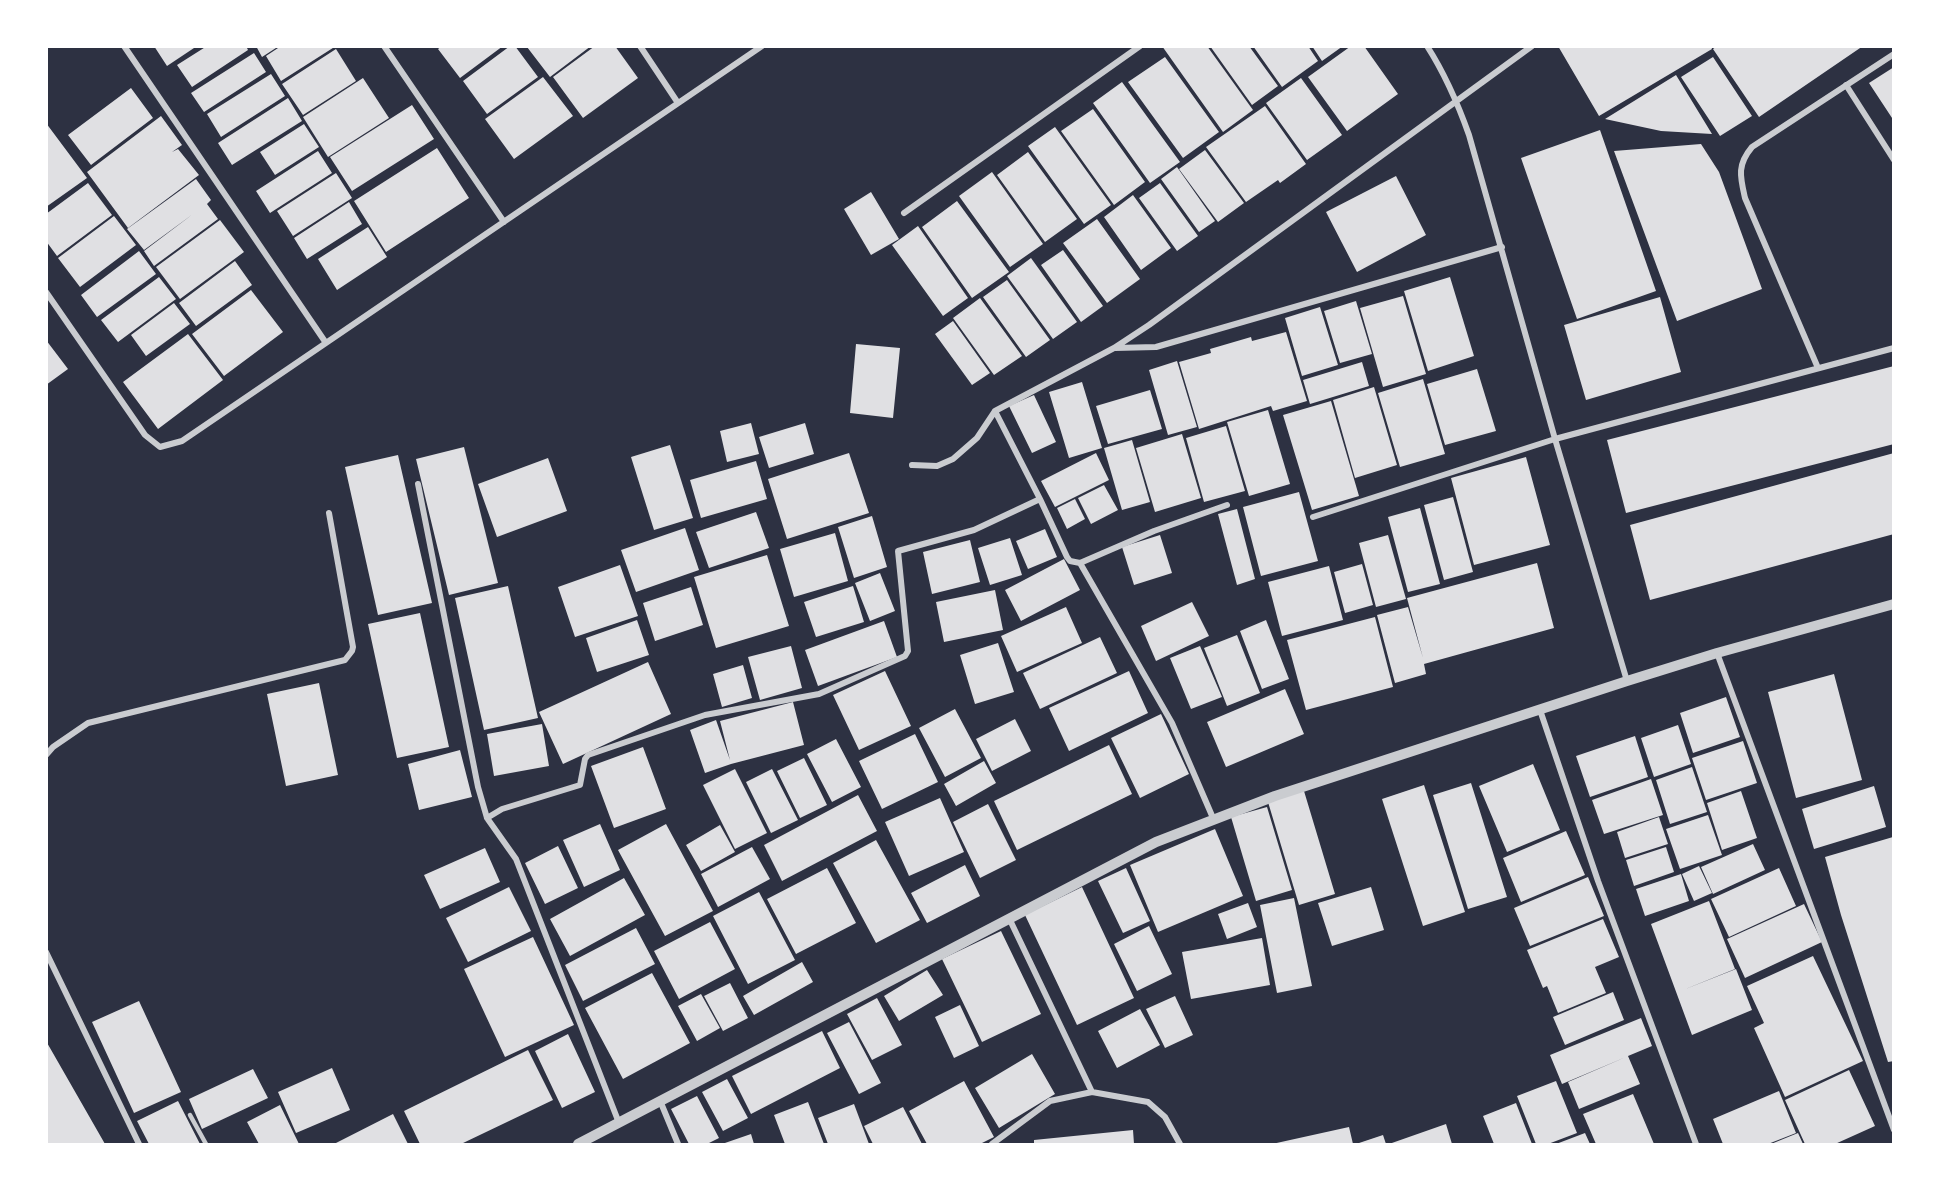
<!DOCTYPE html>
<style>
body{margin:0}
#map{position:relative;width:1940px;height:1191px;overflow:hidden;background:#2d3142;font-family:Helvetica,sans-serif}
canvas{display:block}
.frame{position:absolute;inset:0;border:48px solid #fff;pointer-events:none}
</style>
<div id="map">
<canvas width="1940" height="1191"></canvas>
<div class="frame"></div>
</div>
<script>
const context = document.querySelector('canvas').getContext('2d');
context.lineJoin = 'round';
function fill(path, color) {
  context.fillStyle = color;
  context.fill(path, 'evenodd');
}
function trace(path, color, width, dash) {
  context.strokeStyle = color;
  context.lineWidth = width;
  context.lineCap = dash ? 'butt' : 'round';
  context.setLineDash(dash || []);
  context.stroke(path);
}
const building = new Path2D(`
 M154 46H197L167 66Z
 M207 46H246L248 50 192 87 177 65Z
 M256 46H279L262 57Z
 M281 46H336L281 81 266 56Z
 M442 46H503L460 78 438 49Z
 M510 46H515L538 77 487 114 463 81Z
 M529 46H591L550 77 527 47Z
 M595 46H615L638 78 583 118 553 77Z
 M1162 46H1207L1253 110 1223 132Z
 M1210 46H1249L1278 86 1252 105Z
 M1253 46H1308L1318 61 1282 87Z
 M1312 46H1343L1322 61Z
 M1351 46H1364L1398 94 1347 131 1308 77Z
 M1558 46H1711L1712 49 1599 116Z
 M1717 46H1863L1759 117 1713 49Z
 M336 49 356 81 303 115 282 84Z
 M254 53 266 72 204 112 191 93Z
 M1165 57 1219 132 1183 158 1128 82Z
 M1713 57 1752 116 1720 136 1681 77Z
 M1894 67V121L1869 83Z
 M271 74 285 96 221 137 207 114Z
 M1676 75 1712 134 1661 131 1605 119Z
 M543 77 573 116 514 159 485 119Z
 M363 78 389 118 328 157 303 117Z
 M1301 78 1342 135 1307 160 1266 103Z
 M1122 82 1180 162 1150 183 1093 103Z
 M131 88 153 118 91 165 68 135Z
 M288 98 302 121 232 165 218 143Z
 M412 105 434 139 352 191 330 157Z
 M1265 106 1306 164 1280 183 1278 180 1246 202 1206 147Z
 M1093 109 1145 182 1114 205 1061 131Z
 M161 116 182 145 172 152 178 149 199 175 128 228 87 172Z
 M46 123 87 178 46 207Z
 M304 124 319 147 275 175 260 152Z
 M1055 127 1111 205 1084 224 1028 146Z
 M1600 130 1656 291 1577 319 1521 158Z
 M1701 144 1719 172 1762 289 1677 321 1614 151Z
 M437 148 469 198 386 252 354 201Z
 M1205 150 1244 203 1218 222 1179 169Z
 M318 151 332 173 270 213 256 191Z
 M1028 152 1077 219 1045 242 997 175Z
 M1177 167 1215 221 1199 232 1161 179Z
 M992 172 1043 244 1010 267 959 196Z
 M336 173 352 198 293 236 277 211Z
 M1396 176 1426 235 1357 272 1326 212Z
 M196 179 211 200 207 204 218 219 154 266 144 251 193 214 144 250 127 229Z
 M88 183 112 215 57 256 46 241V214Z
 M1160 183 1198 236 1177 251 1139 198Z
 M871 192 899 239 871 255 844 209Z
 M1133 195 1171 248 1141 270 1104 217Z
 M957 201 1009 272 972 298 922 227Z
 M349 202 362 224 307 259 294 238Z
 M114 216 136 245 80 287 58 258Z
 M1097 219 1140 279 1107 303 1063 243Z
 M220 220 244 252 180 299 156 267Z
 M918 226 968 298 943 316 892 245Z
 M368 227 387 257 337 290 318 259Z
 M1063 250 1103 306 1081 322 1041 265Z
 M139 251 156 274 97 317 81 295Z
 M1031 258 1077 322 1053 339 1007 276Z
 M235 261 252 285 196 326 179 303Z
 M159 277 176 299 118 342 101 320Z
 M1450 277 1474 356 1428 371 1404 291Z
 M1007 280 1050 340 1026 357 983 297Z
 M251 290 283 332 224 376 192 334Z
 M1403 296 1426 374 1383 387 1360 308Z
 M1660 297 1681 372 1586 400 1564 325Z
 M980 298 1022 356 994 375 953 318Z
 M1356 301 1372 354 1340 363 1324 311Z
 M174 303 190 324 146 356 131 335Z
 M1320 307 1338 365 1302 376 1285 318Z
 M953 321 990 373 972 385 935 334Z
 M1286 332 1307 401 1273 411 1271 406 1199 429 1179 362 1211 353 1210 349 1251 337 1252 341Z
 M188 334 223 380 158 429 123 382Z
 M46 340 68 369 46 385Z
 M856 344 900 348 893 418 850 413Z
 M1177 361 1197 427 1168 435 1149 370Z
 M1362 362 1369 386 1310 404 1303 380Z
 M1894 366V444L1626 513 1607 440Z
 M1477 369 1496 431 1445 445 1427 384Z
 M1423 379 1445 454 1400 467 1378 393Z
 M1082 382 1102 448 1069 458 1049 392Z
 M1374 387 1397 465 1355 478 1333 400Z
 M1150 390 1162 429 1108 444 1096 406Z
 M1034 395 1056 442 1032 453 1009 406Z
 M1331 401 1359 496 1312 510 1283 415Z
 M1268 410 1290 484 1249 496 1227 422Z
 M751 423 759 454 727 462 720 431Z
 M805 423 814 454 769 468 759 437Z
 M1226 426 1245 491 1204 502 1186 438Z
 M1182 434 1201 498 1155 512 1136 448Z
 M1132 440 1150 502 1122 510 1104 448Z
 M670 445 693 518 654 530 631 457Z
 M464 447 498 583 449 595 416 459Z
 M849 453 869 513 787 539 768 479Z
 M1096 453 1109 480 1055 507 1041 481Z
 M1894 453V534L1650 600 1630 525Z
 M398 455 432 603 378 615 345 467Z
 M1526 457 1550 545 1474 565 1451 478Z
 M548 458 567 511 497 537 478 484Z
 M756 461 767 499 701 518 690 480Z
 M1104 485 1118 510 1091 524 1078 498Z
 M1299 492 1318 561 1261 576 1243 507Z
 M1453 497 1473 572 1444 580 1424 505Z
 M1075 499 1085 519 1067 529 1057 508Z
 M1420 508 1440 584 1408 592 1388 517Z
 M1237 509 1255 579 1237 585 1218 514Z
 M756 512 769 548 709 568 696 532Z
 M872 516 887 567 854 578 838 527Z
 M685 528 699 570 636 592 621 550Z
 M1045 529 1057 557 1028 569 1016 541Z
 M835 533 848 581 794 597 780 549Z
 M1160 535 1172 573 1134 585 1122 547Z
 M1388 535 1406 599 1376 607 1359 543Z
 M1010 538 1022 575 990 585 978 548Z
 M970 540 980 582 932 594 923 552Z
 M767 555 789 626 716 648 694 577Z
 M1064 559 1080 590 1021 621 1005 590Z
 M1537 563 1554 628 1424 664 1426 674 1395 683 1377 615 1408 607 1423 658 1407 598Z
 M1362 564 1373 605 1345 613 1334 572Z
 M620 565 638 616 575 637 558 587Z
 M1329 566 1343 620 1282 636 1268 582Z
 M880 573 895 611 870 621 855 583Z
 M508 586 538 718 484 730 455 598Z
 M853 586 864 622 816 637 804 602Z
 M691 587 703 625 655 641 643 603Z
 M995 590 1003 630 944 642 936 602Z
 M1192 602 1209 636 1156 661 1141 626Z
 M1066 607 1082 643 1017 672 1001 636Z
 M420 613 449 747 397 758 368 624Z
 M1375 617 1393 687 1306 710 1287 640Z
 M637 620 649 655 597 672 586 638Z
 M1266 620 1289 679 1262 689 1240 631Z
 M884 621 897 657 818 686 805 650Z
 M1237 635 1260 693 1227 706 1204 648Z
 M1100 637 1117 673 1040 709 1023 673Z
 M998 643 1014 692 975 704 960 655Z
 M791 646 802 688 760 700 748 657Z
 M1200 646 1222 697 1191 709 1170 658Z
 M648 662 671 714 563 764 539 712Z
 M743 665 752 698 722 707 713 674Z
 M885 671 911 726 859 750 833 695Z
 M1129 671 1148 713 1069 751 1049 708Z
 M1834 674 1862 780 1796 798 1768 692Z
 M319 683 338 775 286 786 267 694Z
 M1285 689 1304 734 1226 767 1207 722Z
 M1726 697 1740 737 1693 753 1680 713Z
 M793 702 804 745 731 764 705 773 690 730 716 720 730 760 720 721Z
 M955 709 981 758 945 777 919 728Z
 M1161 714 1189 774 1140 798 1111 738Z
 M1015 719 1031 751 992 771 976 739Z
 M542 724 549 766 494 776 487 734Z
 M1678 725 1691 764 1654 777 1641 738Z
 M915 734 938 782 882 809 859 761Z
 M1635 736 1648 777 1590 797 1576 756Z
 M836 739 861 787 832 802 807 754Z
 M1743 741 1757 783 1706 800 1692 758Z
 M1109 745 1132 794 1017 850 994 801Z
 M643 747 666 809 614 828 591 766Z
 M460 750 472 797 419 810 408 764Z
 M804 758 827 805 800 818 777 771Z
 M984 761 996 783 956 806 944 784Z
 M1533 764 1560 830 1507 852 1479 786Z
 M1692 767 1707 812 1670 824 1656 780Z
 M735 769 767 833 735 849 703 785Z
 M772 769 798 820 771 833 746 782Z
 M1651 779 1663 815 1604 834 1592 800Z
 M1471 783 1507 897 1468 909 1433 795Z
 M1424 785 1465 912 1423 926 1382 799Z
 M1874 786 1886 827 1814 849 1802 809Z
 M1304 791 1335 894 1299 905 1268 802Z
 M1741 791 1757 838 1722 850 1707 803Z
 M858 795 877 831 782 881 764 845Z
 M940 798 964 852 909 876 885 822Z
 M988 804 1016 860 980 878 953 822Z
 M1267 807 1292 890 1256 901 1231 817Z
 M1708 815 1722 855 1680 869 1666 829Z
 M1659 817 1668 844 1625 858 1617 832Z
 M600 824 620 870 584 887 563 840Z
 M666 824 713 911 665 936 618 850Z
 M720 825 735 852 701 871 686 845Z
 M1215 829 1243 896 1158 932 1130 865Z
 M1566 831 1585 875 1521 902 1503 858Z
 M1893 837 1894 1061 1888 1062 1841 915 1825 857Z
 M876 840 920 920 876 943 833 863Z
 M1753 844 1765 870 1713 894 1701 867Z
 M558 846 578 888 545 904 525 863Z
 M752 847 770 879 718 907 701 874Z
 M1666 847 1674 872 1634 886 1626 860Z
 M485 848 500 882 440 909 424 875Z
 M965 865 980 896 927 923 911 893Z
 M1699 866 1712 893 1694 901 1682 874Z
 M827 868 856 923 796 954 767 899Z
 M1126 868 1150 921 1123 933 1098 881Z
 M1779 868 1796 906 1729 937 1711 899Z
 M1681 874 1689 901 1645 916 1636 889Z
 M1588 877 1604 916 1530 946 1514 908Z
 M624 878 645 915 570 956 550 919Z
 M509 887 531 931 468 962 446 918Z
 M1082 887 1134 998 1077 1025 1025 915Z
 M1371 887 1384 930 1332 946 1318 903Z
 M759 892 795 960 748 984 713 916Z
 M1294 898 1312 986 1277 993 1260 905Z
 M1709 901 1735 969 1683 990 1736 969 1752 1010 1692 1035 1651 924Z
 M1248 903 1257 927 1227 939 1218 914Z
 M1804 904 1822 942 1745 978 1727 939Z
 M1603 919 1619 957 1595 967 1606 993 1558 1013 1547 986 1543 988 1527 950Z
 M710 922 735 969 679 999 654 951Z
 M1149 926 1172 974 1137 991 1114 944Z
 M636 928 655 964 583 1001 565 965Z
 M1001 931 1041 1014 982 1042 942 959Z
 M533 937 574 1025 505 1057 464 969Z
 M1262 938 1270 985 1191 999 1182 952Z
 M1813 956 1863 1061 1785 1097 1754 1028 1764 1023 1747 986Z
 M802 962 813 982 754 1015 743 996Z
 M927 970 943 995 899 1021 884 996Z
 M652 973 690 1043 623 1079 585 1008Z
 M730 983 748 1018 723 1031 704 996Z
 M1613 992 1624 1020 1565 1045 1553 1017Z
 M701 994 720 1028 697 1041 678 1006Z
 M1175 996 1193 1035 1165 1048 1146 1009Z
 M877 998 902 1045 872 1060 847 1014Z
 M139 1001 181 1092 134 1113 92 1022Z
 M960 1005 979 1046 954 1058 935 1017Z
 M1140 1009 1160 1045 1117 1068 1098 1031Z
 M1641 1018 1652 1046 1628 1056 1640 1084 1579 1109 1568 1082 1626 1057 1562 1084 1550 1055Z
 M849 1022 881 1083 859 1094 827 1033Z
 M822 1031 840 1068 751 1114 732 1076Z
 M568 1034 595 1092 562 1108 535 1051Z
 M46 1041 105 1144H46Z
 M528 1050 553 1100 461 1144H420L404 1111Z
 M1032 1054 1055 1094 999 1128 975 1088Z
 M332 1068 350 1110 296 1133 278 1092Z
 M253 1069 268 1098 202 1129 189 1099Z
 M1849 1070 1875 1126 1835 1144H1805L1785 1100Z
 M727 1079 748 1118 723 1131 702 1092Z
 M964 1081 994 1137 980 1144H927L909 1111Z
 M1556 1081 1577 1133 1548 1144H1536L1517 1096Z
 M1779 1091 1796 1133 1768 1144H1723L1713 1119Z
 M1633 1094 1654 1144H1596L1583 1114Z
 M697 1096 719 1138 707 1144H689L671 1109Z
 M178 1101 200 1144H149L137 1121Z
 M808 1102 824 1144H785L774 1115Z
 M1516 1103 1532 1144H1494L1483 1116Z
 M854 1104 869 1144H828L818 1118Z
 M280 1105 299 1144H259L247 1122Z
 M903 1107 922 1144H873L864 1126Z
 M393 1114 408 1144H334Z
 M1446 1124 1452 1144H1389Z
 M1349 1127 1353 1144H1272Z
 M1133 1130 1134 1144H1034V1140Z
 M1585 1133 1590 1144H1556Z
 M1798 1133 1803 1144H1771Z
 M751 1134 754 1144H722Z
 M1383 1135 1386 1144H1356Z`);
const service = new Path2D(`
 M190 1115 206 1144`);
const minor = new Path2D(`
 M124 46 326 343
 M384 46 504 222
 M640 46 678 103
 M1427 46C1445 74 1458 104 1469 135L1555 439 1627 681
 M1846 85 1894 160
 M904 213 1140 46
 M46 292 145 435 160 447 182 441 762 46
 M1115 348 1156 347 1502 247
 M1818 368 1745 198C1740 176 1737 165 1752 147L1894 54
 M995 411 1040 499 1067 557 1070 561 1080 563 1172 723 1213 818
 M912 465 937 466 953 459 977 438 995 411 1114 348 1149 325 1532 46
 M418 484 478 787 487 818
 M1313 517 1555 439 1894 348
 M1080 563 1154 531 1227 505
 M1717 653 1894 1130
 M1540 710 1598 881 1696 1144
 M46 755 53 747 88 723 345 660 352 651 353 647 329 513
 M1009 918 1092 1092
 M46 952 139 1144
 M661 1103 678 1144
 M619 1123 516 859 487 818 502 809 580 785 585 759 588 755 705 715 819 694 905 656 908 651 898 551 974 530 1040 499
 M992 1144 1050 1101 1092 1092 1148 1102 1165 1117 1180 1144`);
const tertiary = new Path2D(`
 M578 1144 1156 842 1275 796 1627 681 1717 653 1894 604`);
fill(building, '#e0e0e3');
trace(service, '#caccd0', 4.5);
trace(minor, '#caccd0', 6);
trace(tertiary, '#caccd0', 10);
</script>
